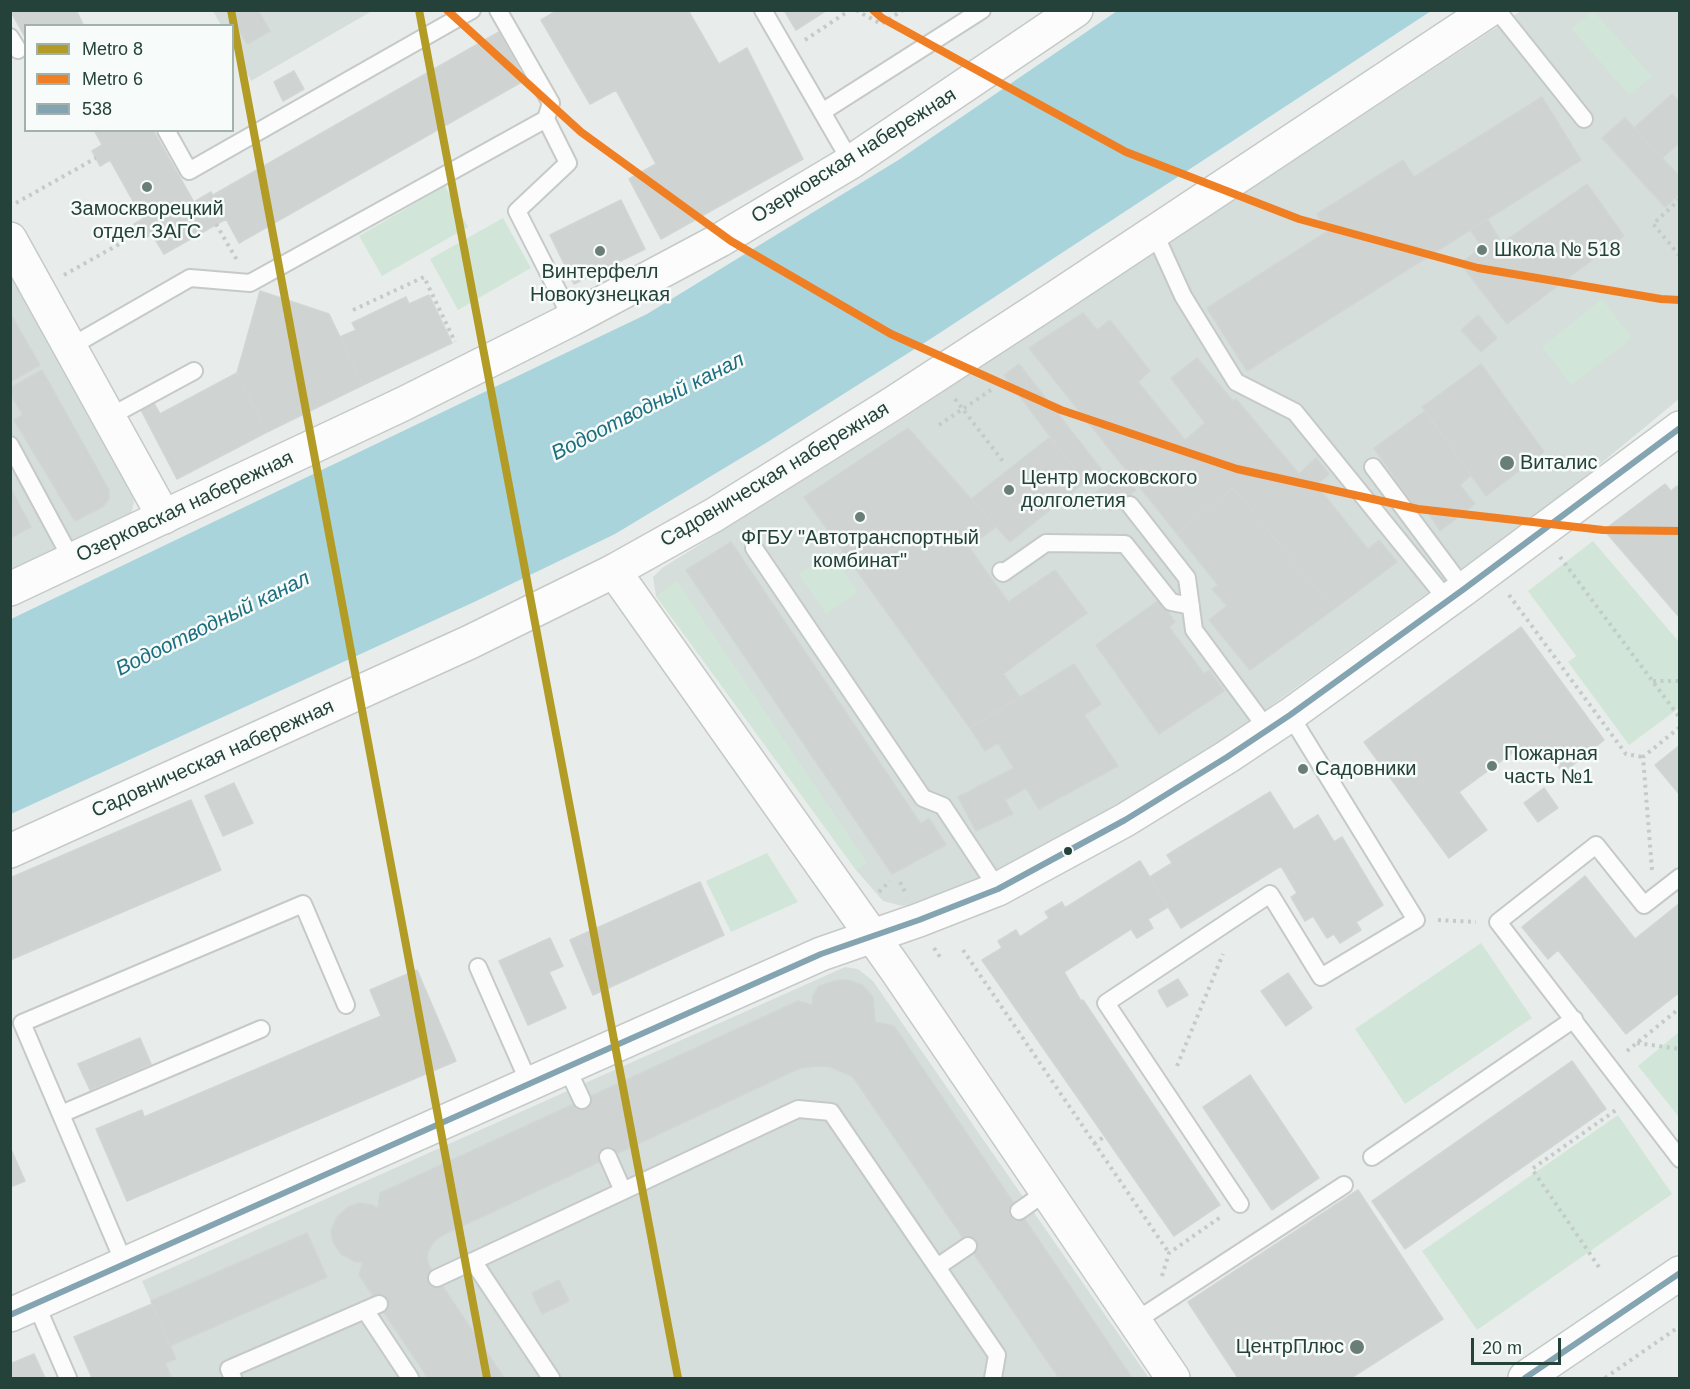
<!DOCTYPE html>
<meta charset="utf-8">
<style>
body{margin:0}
#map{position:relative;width:1690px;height:1389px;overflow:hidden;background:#e8edeb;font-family:Arial,sans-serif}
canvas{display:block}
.frame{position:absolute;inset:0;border:12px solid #24423a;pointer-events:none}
.legend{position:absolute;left:24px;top:24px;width:210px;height:108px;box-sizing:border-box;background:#f7fbf9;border:2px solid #a3b1ad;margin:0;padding:8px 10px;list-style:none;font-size:18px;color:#24423a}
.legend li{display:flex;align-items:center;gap:12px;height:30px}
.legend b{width:30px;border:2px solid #a3b1ad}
.scale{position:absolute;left:1471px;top:1338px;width:90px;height:27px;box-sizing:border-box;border:3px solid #24423a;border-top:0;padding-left:8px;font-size:18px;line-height:21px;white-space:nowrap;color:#24423a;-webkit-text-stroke:4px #f7fbf9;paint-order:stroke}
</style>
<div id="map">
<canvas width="1690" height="1389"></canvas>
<div class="frame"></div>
<ul class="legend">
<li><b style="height:8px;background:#b29c26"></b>Metro 8</li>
<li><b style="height:8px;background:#f07e23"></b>Metro 6</li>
<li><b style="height:8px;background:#83a4b0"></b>538</li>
</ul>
<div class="scale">20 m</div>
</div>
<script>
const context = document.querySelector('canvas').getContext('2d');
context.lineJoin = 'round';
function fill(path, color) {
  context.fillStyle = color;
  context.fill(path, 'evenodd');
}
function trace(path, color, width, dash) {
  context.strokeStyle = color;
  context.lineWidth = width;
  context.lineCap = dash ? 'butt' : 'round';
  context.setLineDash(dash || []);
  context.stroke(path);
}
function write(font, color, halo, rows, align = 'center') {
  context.font = font + ' Arial,sans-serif';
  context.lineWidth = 5;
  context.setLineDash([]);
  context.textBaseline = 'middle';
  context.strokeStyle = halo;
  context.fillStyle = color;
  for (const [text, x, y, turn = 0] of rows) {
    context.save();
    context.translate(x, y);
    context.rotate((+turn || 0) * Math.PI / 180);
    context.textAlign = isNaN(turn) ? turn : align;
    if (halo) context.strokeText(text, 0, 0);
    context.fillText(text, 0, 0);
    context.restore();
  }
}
const built = new Path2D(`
 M213 11H372L251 81 233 47 232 26 221 25Z
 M1521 11H1679V399L1576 484 1468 564 1243 726 1121 803 1021 858 970 882 912 904 902 906 883 901 856 870 656 596 653 577 662 568 902 419Z
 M10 269 131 485 134 503 130 517 54 558 46 554 18 567 16 576 10 578Z
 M845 967 858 969 873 981 1149 1378H172L165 1363 176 1358 142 1281Z`);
const green = new Path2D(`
 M1593 11 1652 76 1629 95 1572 29Z
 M445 186 468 227 382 276 359 236Z
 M503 218 531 268 458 310 430 259Z
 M1602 299 1632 338 1572 385 1542 347Z
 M1593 541 1679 642V708L1629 745 1568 662 1576 656 1528 591Z
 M831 553 858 592 826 614 799 574Z
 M677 581 867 863 856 870 656 596Z
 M767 853 798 902 731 932 706 881Z
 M1481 943 1532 1018 1405 1104 1355 1029Z
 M1679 1032V1117L1638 1066Z
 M1618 1115 1672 1194 1477 1330 1422 1251Z`);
const water = new Path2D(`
 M1117 11H1431L932 338 766 443 615 534 472 603 11 814V619L647 314 900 159Z`);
const building = new Path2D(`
 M10 10H76L84 26H26V39Z
 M228 10H258L270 31 247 44Z
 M558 10H688L719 64 747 48 803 159 661 239 629 179 656 164 616 90 590 104 541 20Z
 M784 10H827L796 30Z
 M499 32 525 80 239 243 213 195Z
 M294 71 304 89 283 101 274 82Z
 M1672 94 1680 102V142L1662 158 1634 128Z
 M1542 97 1581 160 1247 371 1207 308 1328 231 1317 214 1403 160 1414 177Z
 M1625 118 1680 177V194L1665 207 1602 138Z
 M94 130H153L194 202 211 192 226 219 164 254 152 234 143 240 134 224 143 219 110 160 100 166 92 151 102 145Z
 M1587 184 1624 236 1507 324 1460 263 1482 248 1470 229 1487 219 1502 243Z
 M621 200 645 249 574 284 550 235Z
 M260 291 329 314 363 385 267 432 237 373Z
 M429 295 452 343 363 385 340 337 356 330 352 323 406 297 409 304Z
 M10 313 40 365 10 382Z
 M1083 313 1097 330 1110 320 1150 371 1138 382 1185 440 1205 423 1171 378 1197 358 1233 401 1236 399 1299 474 1316 458 1329 474 1316 485 1368 549 1379 540 1397 562 1334 609 1233 488 1177 534 1029 348Z
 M1478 315 1497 338 1481 352 1461 330Z
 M1019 364 1105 474 1088 487 1004 375Z
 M1481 364 1544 452 1486 496 1422 407Z
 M42 370 109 490V498L104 506 75 521 14 420 23 415 10 393V388Z
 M237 373 267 432 177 479 141 410 154 403 160 414Z
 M1425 411 1471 475 1460 485 1475 504 1440 531 1426 509 1420 513 1374 448Z
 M908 428 996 527 969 547 1008 602 1055 570 1087 613 1003 674 1020 697 970 728 804 497Z
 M1050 437 1085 482 1010 542 971 499Z
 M1122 472 1136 490 1110 511 1095 493Z
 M1665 484 1671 491 1677 486 1680 490V618L1604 530Z
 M10 487 31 527 10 538Z
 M1233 488 1334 609 1250 670 1209 620 1227 606 1212 589 1218 585 1177 534Z
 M731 542 921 824 929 818 946 845 892 874 686 570Z
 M1159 600 1175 622 1169 627 1204 674 1209 670 1224 691 1159 734 1096 645Z
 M1521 627 1604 740 1563 773 1546 749 1529 762 1519 748 1459 792 1487 830 1449 858 1364 742Z
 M1074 664 1101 704 1084 715 1118 766 1039 809 1026 788 1005 800 1013 814 976 831 958 797 1014 768 998 743 985 751 970 728Z
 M1680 745V795L1655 765Z
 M234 783 253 823 223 836 205 796Z
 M1544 788 1558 808 1538 822 1524 803Z
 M1270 792 1294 830 1318 815 1334 842 1342 837 1383 905 1356 922 1361 930 1340 943 1334 934 1327 938 1313 916 1305 921 1291 897 1297 893 1281 866 1181 928 1150 877 1172 863 1167 855Z
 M191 800 221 870 10 960V878Z
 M1140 861 1168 907 1148 919 1153 928 1137 938 1131 929 1064 972 1081 1001 1083 1000 1220 1205 1174 1236 982 960 1002 948 998 941 1016 930 1020 937 1049 918 1045 912 1062 902 1065 908Z
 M1585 876 1635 939 1680 903V992L1626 1034 1558 950 1548 959 1522 927Z
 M700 882 724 935 593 995 570 940Z
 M550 938 563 966 549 972 566 1008 528 1025 499 961Z
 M417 970 456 1061 127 1201 96 1129 142 1110 144 1117 381 1016 370 990Z
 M1288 973 1312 1008 1286 1026 1261 991Z
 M1178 979 1188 995 1167 1007 1158 991Z
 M838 980H848L862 985 873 997 875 1022 894 1026 1132 1378H1059L853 1077 831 1067 818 1066 800 1068 443 1235 435 1240 428 1251 427 1257 429 1266 504 1378H428L359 1275 363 1262H356L341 1254 333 1242 331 1231 337 1217 348 1207 359 1203 372 1205 378 1208 380 1193 798 1001 812 1005 813 996 819 986Z
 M140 1038 151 1064 90 1090 78 1064Z
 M1572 1061 1606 1109 1405 1249 1372 1201Z
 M1250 1075 1319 1178 1272 1210 1203 1107Z
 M10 1147 25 1181 10 1187Z
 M1358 1190 1443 1319 1351 1378H1238L1188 1302Z
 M307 1233 327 1277 170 1346 151 1301Z
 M559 1280 569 1301 542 1314 532 1293Z
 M152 1304 176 1359 165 1363 172 1378H92L74 1337Z
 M34 1354 45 1378H10V1364Z`);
const path = new Path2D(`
 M856 10 881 24 903 10
 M805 40 850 10
 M1680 199 1653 224 1680 256
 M16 203 96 158
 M216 224 237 260
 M64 275 139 233
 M353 310 424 277 455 342
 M955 399 1005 464
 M939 425 991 390
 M1560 557 1680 718
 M1509 595 1626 754 1643 757
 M1653 681H1680
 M1652 870 1643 757 1680 727
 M900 882 905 892
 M879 892 890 881
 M1438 920 1476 922
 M934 948 942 960
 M963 950 1169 1253
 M1637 1043 1680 1049
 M1627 1051 1680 1008
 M1177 1066 1223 954
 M1094 1144 1105 1136
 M1599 1267 1532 1169 1616 1110
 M1162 1276 1169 1253 1222 1216
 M1605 1378 1680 1326`);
const service = new Path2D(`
 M498 10 551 103 546 119
 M763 10 851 162
 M1497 10 1584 119
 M10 37 18 50
 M822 112 982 10
 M166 130 189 171 472 10
 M1154 232 1183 296 1236 382 1295 412 1448 601
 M70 347 190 278 250 283 546 119 568 163 517 211 572 319
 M109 417 194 371
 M10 445 72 560
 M1373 467 1464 589
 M1130 505 1187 578 1194 630 1268 730
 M754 548 923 798 943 806 998 889
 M1001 571 1003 573 1046 543 1125 544 1171 602 1191 606
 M1680 877 1644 905 1596 845 1498 922 1680 1159
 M478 967 530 1085
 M567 1068 582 1100
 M61 1114 261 1029
 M608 1157 623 1191 798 1109 831 1112 997 1355 993 1378
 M1372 1157 1574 1019
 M1240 1204 1106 1003 1270 894 1321 977 1416 920 1290 715
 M1019 1211 1046 1192
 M473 1261 551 1378
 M125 1265 22 1023 303 904 346 1005
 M937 1267 968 1246
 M437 1278 623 1191
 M36 1304 68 1378
 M365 1310 410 1378
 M1134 1322 1344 1185
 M233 1378 229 1369 379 1304`);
const minor = new Path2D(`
 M10 239 164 517
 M614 571 897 971 1173 1378
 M10 1315 821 954 919 920 998 889 1125 820 1227 757 1290 715 1464 589 1680 428`);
const tertiary = new Path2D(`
 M10 589 403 404 572 319 720 240 851 162 1076 10
 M10 851 470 642 614 571 714 515 892 404 1055 298 1489 10`);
const secondary = new Path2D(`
 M1525 1378 1680 1273`);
const bus1 = new Path2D(`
 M10 1315 821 954 919 920 998 889 1125 820 1227 757 1290 715 1464 589 1680 428
 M1525 1378 1680 1273`);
const metro1 = new Path2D(`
 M231 10 487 1378
 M419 10 678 1378`);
const metro2 = new Path2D(`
 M447 10 581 132 731 241 891 334 1061 410 1237 469 1418 509 1603 530 1680 531
 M873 10 882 18 1126 152 1299 219 1478 268 1661 299 1680 300`);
const markers = [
 [147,187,6,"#697e78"],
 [1482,250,6,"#697e78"],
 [600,251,6,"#697e78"],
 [1507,463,8,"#697e78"],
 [1009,490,6,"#697e78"],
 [860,517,6,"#697e78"],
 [1492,766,6,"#697e78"],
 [1303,769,6,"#697e78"],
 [1068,851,5,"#24423a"],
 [1357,1347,8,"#697e78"]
];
const streetNames = [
 ["Озерковская набережная",854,156,-32],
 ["Садовническая набережная",775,475,-31],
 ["Озерковская набережная",185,507,-25],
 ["Садовническая набережная",213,759,-24]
];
const poiNames = [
 ["Замоскворецкий",147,209,"center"],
 ["отдел ЗАГС",147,232,"center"],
 ["Школа № 518",1494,250],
 ["Винтерфелл",600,272,"center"],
 ["Новокузнецкая",600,295,"center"],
 ["Виталис",1520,463],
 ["Центр московского",1021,478],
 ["долголетия",1021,501],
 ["ФГБУ \"Автотранспортный",860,538,"center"],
 ["комбинат\"",860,561,"center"],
 ["Пожарная",1504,754],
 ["часть №1",1504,777],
 ["Садовники",1315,769],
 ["ЦентрПлюс",1344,1347,"right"]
];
const waterNames = [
 ["Водоотводный канал",648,407,-27],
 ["Водоотводный канал",213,624,-26]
];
fill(built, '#d6dedb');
fill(green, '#d1e6d8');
fill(water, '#a9d4db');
fill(building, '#cfd4d2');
trace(building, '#d1d6d4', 1.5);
trace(service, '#c5cac8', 20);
trace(minor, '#c5cac8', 36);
trace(tertiary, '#c5cac8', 36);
trace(secondary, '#c3cbc8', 36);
trace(path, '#c3ccca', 4, [3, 4.5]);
trace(service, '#fcfcfc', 16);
trace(minor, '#fcfcfc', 33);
trace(tertiary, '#fcfcfc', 33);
trace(secondary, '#fcfcfc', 33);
trace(bus1, '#83a4b0', 6);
trace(metro1, '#b29c26', 8);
trace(metro2, '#f07e23', 8);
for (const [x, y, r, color] of markers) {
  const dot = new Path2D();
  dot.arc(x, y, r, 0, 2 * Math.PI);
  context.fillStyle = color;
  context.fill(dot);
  trace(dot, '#f7fbf9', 2);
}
write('20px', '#24423a', '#f7fbf9', streetNames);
write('20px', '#24423a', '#f7fbf9', poiNames, 'left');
write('italic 21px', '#1c6f80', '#f7fbf9', waterNames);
</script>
